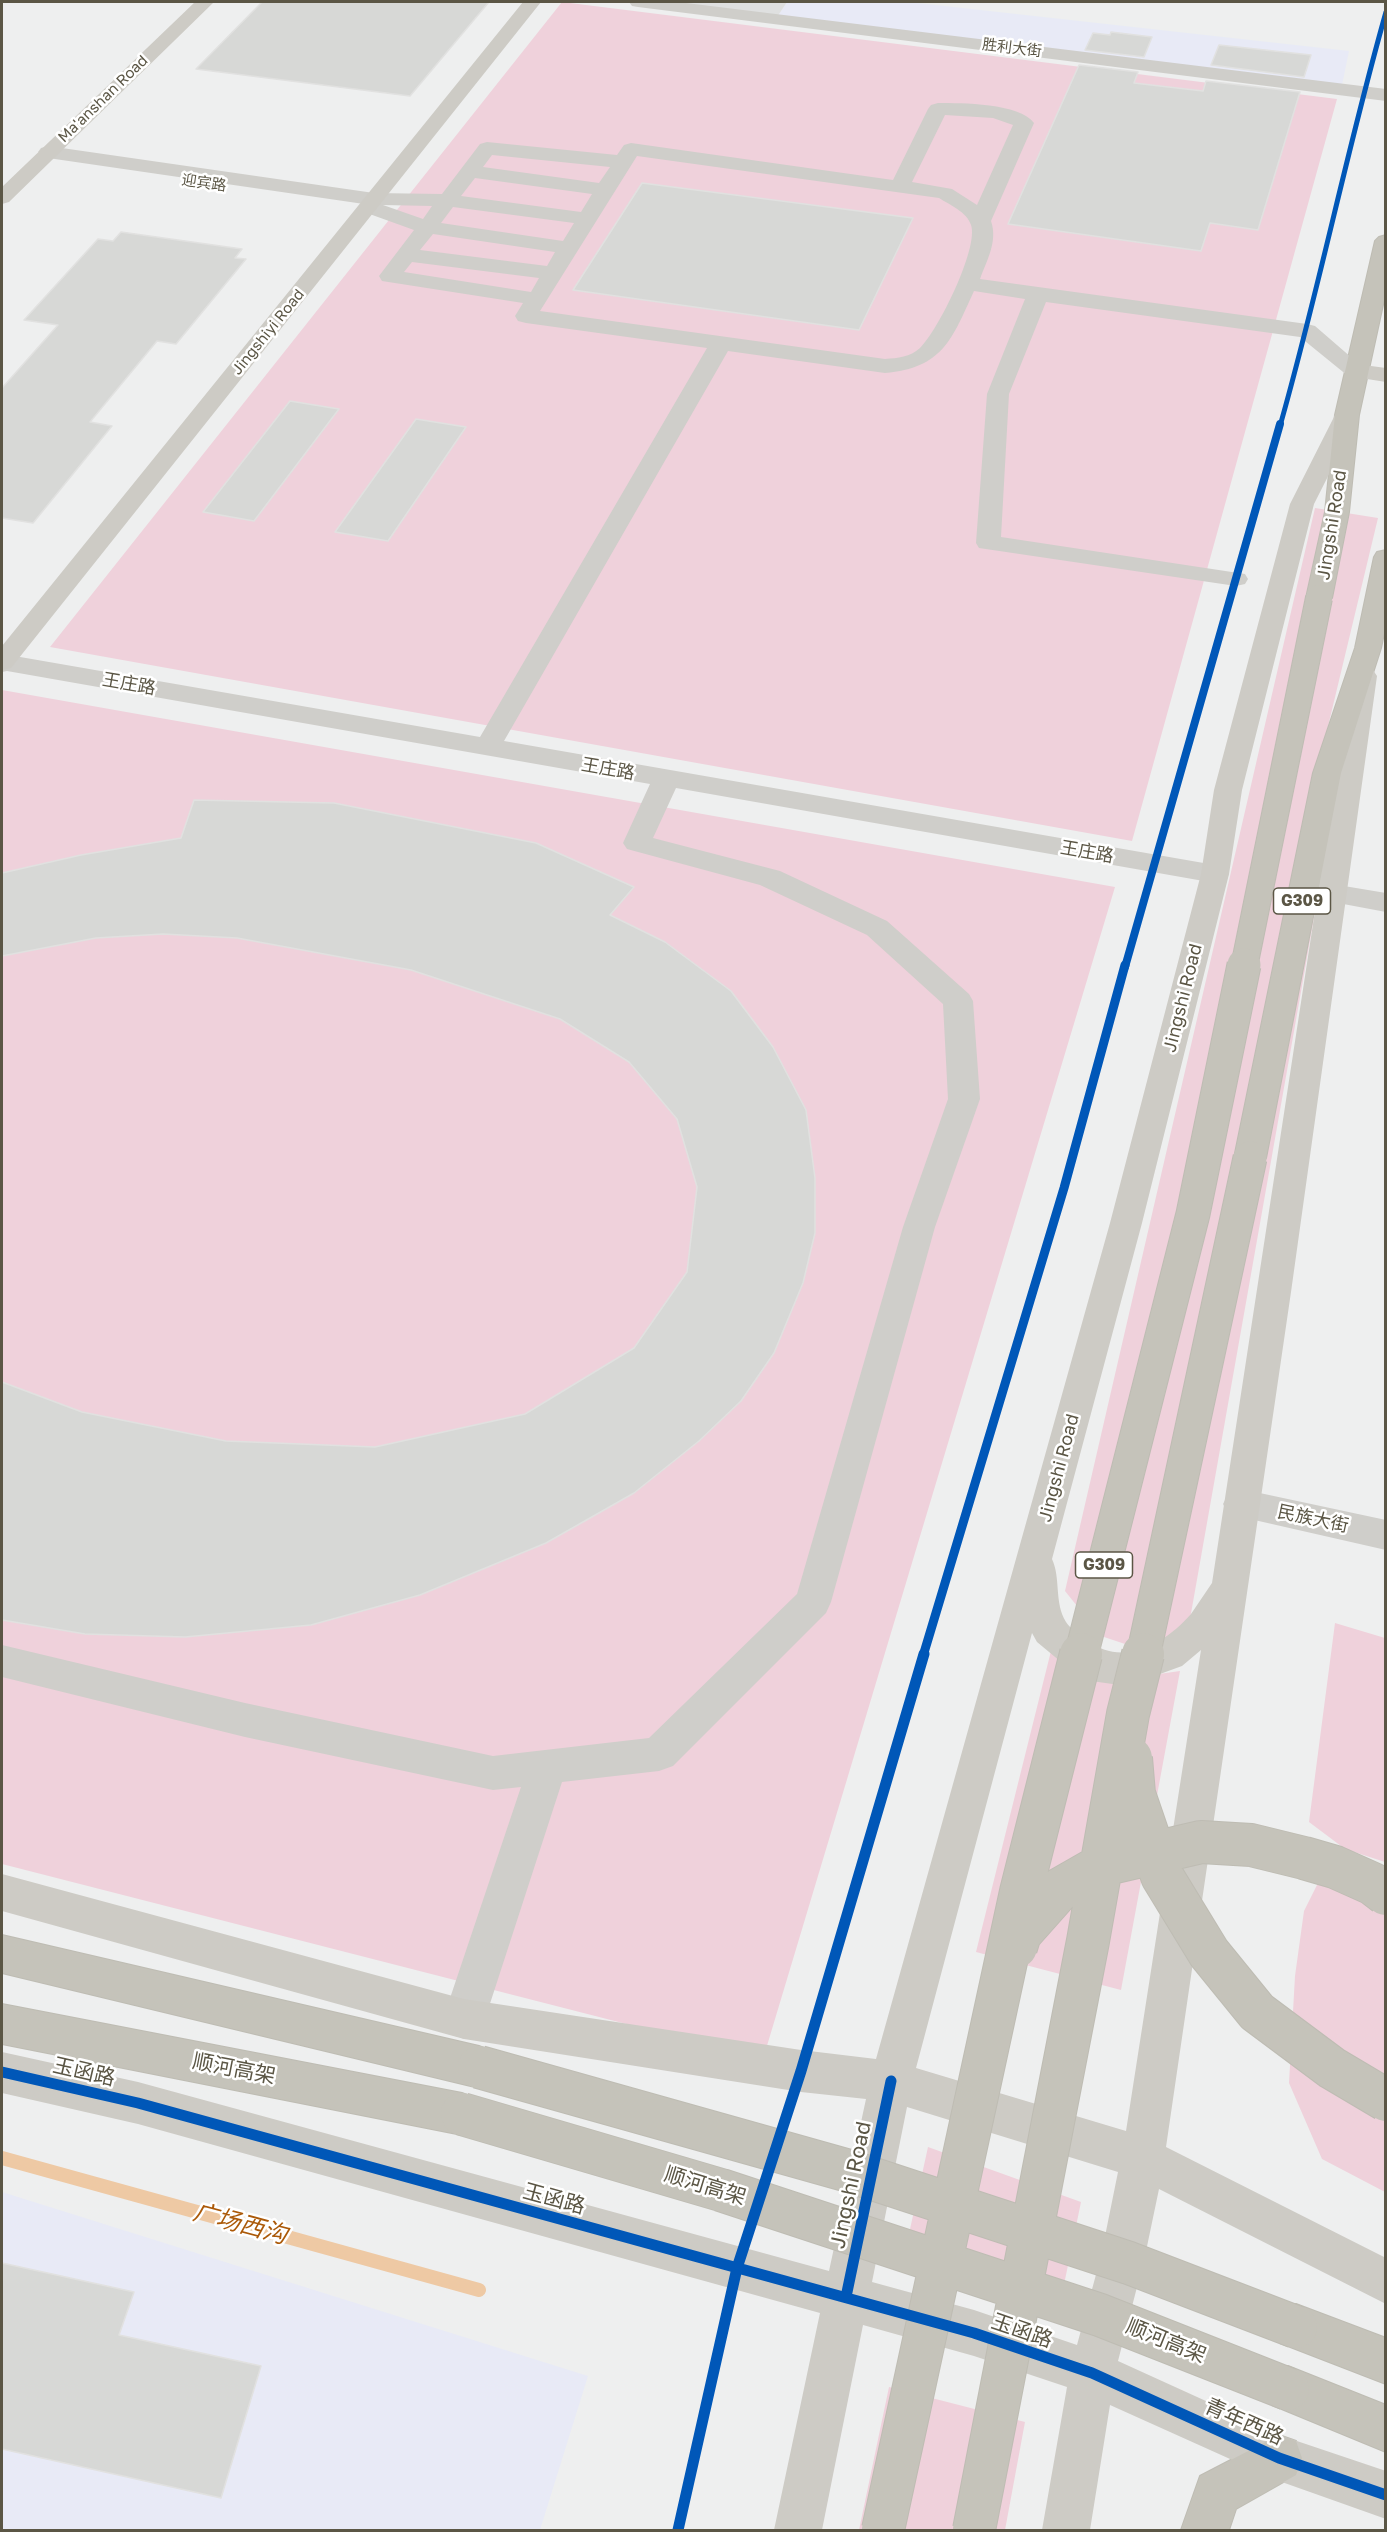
<!DOCTYPE html>
<meta charset="utf-8">
<style>
body{margin:0}
#map{position:relative;width:1387px;height:2532px;overflow:hidden;background:#eeefef;font-family:"Golos Text",sans-serif}
canvas{display:block}
.frame{position:absolute;inset:0;border:3px solid #5b5645;pointer-events:none}
</style>
<div id="map">
<canvas width="1387" height="2532"></canvas>
<div class="frame"></div>
</div>
<script>
const context = document.querySelector('canvas').getContext('2d');
context.lineJoin = 'round';
function fill(path, color) {
  context.fillStyle = color;
  context.fill(path, 'evenodd');
}
function trace(path, color, width, dash) {
  context.strokeStyle = color;
  context.lineWidth = width;
  context.lineCap = dash ? 'butt' : 'round';
  context.setLineDash(dash || []);
  context.stroke(path);
}
function write(font, color, halo, rows, align = 'center') {
  context.font = font + ' "Golos Text","Noto Sans SC",sans-serif';
  context.lineWidth = 5;
  context.setLineDash([]);
  context.textBaseline = 'middle';
  context.strokeStyle = halo;
  context.fillStyle = color;
  for (const [text, x, y, turn = 0] of rows) {
    context.save();
    context.translate(x, y);
    context.rotate((+turn || 0) * Math.PI / 180);
    context.textAlign = isNaN(turn) ? turn : align;
    if (halo) context.strokeText(text, 0, 0);
    context.fillText(text, 0, 0);
    context.restore();
  }
}
const commercial = new Path2D(`
 M787 2H908L1349 51 1342 85 777 17Z
 M2 2192 588 2376 540 2530H2Z`);
const education = new Path2D(`
 M667 2H787L777 17Z`);
const green = new Path2D(`
 M562 2 1337 99 1132 841 50 647Z
 M1315 508 1378 518 1306 818 1331 822 1190 1619 1169 1637 1125 1644 1101 1636 1065 1591Z
 M2 690 1115 887 763 2059 2 1864Z
 M1335 1623 1385 1638V1862L1345 1849 1309 1822Z
 M1051 1651 1117 1680 1180 1671 1121 1990 976 1952Z
 M1318 1883 1385 1897V2192L1322 2159 1289 2083 1295 1976 1304 1911Z
 M928 2147 1081 2202 1060 2304 905 2252Z
 M889 2387 1025 2422 1005 2530H859Z`);
const stream = new Path2D(`
 M2 2158 479 2290`);
const building = new Path2D(`
 M262 2H489L410 96 196 69Z
 M1111 32 1152 37 1144 57 1085 50 1093 33 1110 35Z
 M1219 45 1311 55 1304 77 1211 65Z
 M1079 65 1138 72 1134 83 1203 91 1206 81 1300 92 1258 230 1210 223 1201 251 1008 224Z
 M642 183 913 218 859 330 573 290Z
 M121 232 242 249 235 258 246 259 176 344 157 341 90 422 112 426 33 523 2 518V388L58 325 24 320 98 239 113 241Z
 M290 401 339 409 254 521 203 512Z
 M416 419 466 427 388 541 335 532Z
 M194 800 334 803 536 843 634 887 610 915 665 942 731 991 773 1047 806 1110 815 1178V1233L803 1283 774 1353 741 1401 699 1441 634 1493 546 1543 420 1595 311 1625 185 1637 85 1634 2 1620V1382L82 1412 226 1441 375 1447 525 1414 634 1348 687 1272 697 1187 677 1119 629 1062 560 1019 411 970 237 938 163 934 96 938 2 956V873L81 855 181 838Z
 M2 2263 134 2292 119 2335 261 2366 221 2498 2 2449Z`);
const minor = new Path2D(`
 M629 2H678L1386 89V101L638 7 632 6Z
 M938 103C961 103 1020 103 1034 123L991 221C998 241 987 260 980 279L1307 324 1315 326 1367 371 1364 376 1356 378 1348 376 1300 337 1046 302 1009 394 1001 537 1245 574 1248 579 1245 584 1236 586 979 548 976 543 987 394 1025 299 974 291C952 339 943 368 885 373L728 351 504 741 1215 865 1225 867 1229 874 1225 881 1215 883 676 788 653 838 780 871 887 921 969 994 973 1001 980 1099 935 1227 831 1602 826 1613 673 1766 659 1771 562 1782 485 2019 479 2033 464 2039 449 2033 443 2019 521 1787 493 1790 245 1737 2 1677V1645L245 1703 493 1756 649 1738 797 1594 903 1227 948 1099 943 1004 867 935 760 885 627 849 623 843 650 784 7 671 2 672 3 654 480 737 707 348 526 323 518 321 515 316 523 303 382 281 379 276 414 230 364 212 361 208 364 204 48 158 41 156 38 152 41 148 48 146 374 193 442 194 480 144 487 142 617 155 624 145 631 143 893 180 928 109 931 105ZM945 115 993 118 1013 125 977 205 952 189 912 182ZM492 155 610 167 599 183 483 167ZM637 156 939 198C950 205 967 212 971 225 979 248 938 331 920 348 910 357 898 358 885 359L540 311ZM475 178 592 194 581 212 461 196ZM383 205 432 206 423 219ZM453 207 574 223 563 241 441 223ZM433 234 555 252 547 266 420 250ZM412 262 539 278 531 292 404 272Z
 M1332 884 1386 893V912L1322 900 1318 893 1322 886Z
 M1241 1489 1386 1520V1550L1228 1514 1223 1504 1228 1494Z`);
const major = new Path2D(`
 M195 2H214L9 202 2 204V187Z
 M523 2H541L11 668 2 670V646Z
 M1356 364 1386 368V382L1348 376 1345 371 1348 366Z
 M1347 408 1355 410 1359 415 1314 504 1242 790 1229 874 1142 1223 1052 1559C1061 1578 1054 1603 1066 1622 1070 1629 1081 1634 1087 1640 1122 1668 1165 1644 1191 1614 1198 1604 1205 1593 1212 1583L1351 676 1355 670 1364 668 1373 670 1377 676 1291 1292 1166 2147 1386 2258V2304L1159 2189 1145 2256 1118 2361 1285 2437 1386 2471V2519L1279 2481 1110 2405 1090 2530H1042L1067 2387 974 2356 863 2325 822 2530H774L820 2313 138 2124 2 2093V2052L138 2082 829 2271 866 2099 801 2092 464 2039 2 1911V1874L464 1999 801 2050 876 2059 1110 1223 1201 874 1214 790 1290 504 1335 415 1339 410ZM1032 1633 1037 1642 1078 1676 1091 1681 1127 1686 1182 1666 1201 1650 1126 2131 916 2068ZM907 2107 1118 2172 1101 2256 1077 2345 974 2310 872 2282Z`);
const highway = new Path2D(`
 M1386 235V291L1359 415 1349 512 1332 598 1328 603 1319 606 1310 603 1306 598 1325 512 1335 415 1375 241 1379 237Z
 M1386 550V624L1381 648 1341 773 1266 1158 1261 1166 1250 1170 1239 1166 1234 1158 1313 773 1355 648 1374 557 1377 552Z
 M2 1935 479 2046 494 2052 500 2067 494 2082 479 2088 2 1973Z
 M2 2004 462 2093 477 2099 483 2114 477 2129 462 2135 2 2044Z
 M1296 2304 1386 2338V2384L1280 2343 1273 2327 1280 2311Z
 M1288 2366 1386 2405V2452L1272 2405 1265 2389 1272 2373Z
 M1279 2435 1296 2441 1302 2458 1296 2475 1236 2509 1229 2530H1181L1200 2476Z`);
const highwayBridgeFar2 = new Path2D(`
 M1244 967 1319 598`);
const highwayBridgeFar1 = new Path2D(`
 M1081 1656 1193 1214 1244 965
 M1143 1656 1250 1158`);
const highwayBridge = new Path2D(`
 M1131 1758 1134 1794 1162 1876 1209 1953 1257 2012 1332 2068 1386 2100
 M1016 1947 1020 1934 1060 1889 1102 1865 1201 1842 1251 1845 1304 1858 1335 1867 1373 1884 1386 1894
 M479 2067 849 2171 1129 2263 1296 2327
 M462 2114 721 2190 1100 2315 1288 2389
 M883 2530 1021 1892 1081 1654
 M974 2530 1088 1941 1128 1714 1143 1654`);
const cyclewayFar3 = new Path2D(`
 M1280 426C1319 289 1347 149 1386 12`);
const cyclewayFar2 = new Path2D(`
 M1125 967 1280 424`);
const cyclewayFar1 = new Path2D(`
 M923 1656 1064 1188 1125 965`);
const cycleway = new Path2D(`
 M2 2072 138 2103 974 2333 1092 2373 1279 2458 1386 2495
 M846 2297 891 2081
 M678 2530 737 2268 801 2071 924 1654`);
const farStreetnames = [
 ["胜利大街",1012,48,7],
 ["Ma'anshan Road",103,99,-44],
 ["迎宾路",204,183,8],
 ["Jingshiyi Road",268,332,-51]
];
const shields = [
 [1302,901,57],
 [1104,1565,57]
];
const shieldNames = [
 ["G309",1302,901],
 ["G309",1104,1565]
];
const streetNames = [
 ["Jingshi Road",1332,525,-81],
 ["王庄路",129,684,10],
 ["王庄路",608,769,10],
 ["王庄路",1087,852,10],
 ["Jingshi Road",1183,998,-76],
 ["Jingshi Road",1059,1468,-75],
 ["民族大街",1313,1519,12]
];
const nearStreetnames = [
 ["顺河高架",234,2069,11],
 ["玉函路",84,2072,13],
 ["Jingshi Road",851,2185,-78],
 ["顺河高架",705,2186,17],
 ["玉函路",554,2199,15],
 ["玉函路",1022,2331,19],
 ["顺河高架",1166,2341,22],
 ["青年西路",1244,2422,24]
];
const nearWaternames = [
 ["广场西沟",240,2224,15]
];
fill(commercial, '#e8eaf6');
fill(education, '#dfe0e0');
fill(green, '#efd1db');
trace(stream, '#eec9a4', 14);
fill(building, '#d7d8d6');
trace(building, '#e1e1e0', 1.5);
trace(highway, '#bebcb3', 2);
fill(minor, '#cfceca');
fill(major, '#cdcbc5');
fill(highway, '#c5c3ba');
trace(highwayBridgeFar2, '#bebcb3', 28, []);
trace(highwayBridgeFar1, '#bebcb3', 35, []);
trace(highwayBridge, '#bebcb3', 44, []);
trace(highwayBridgeFar2, '#c5c3ba', 26);
trace(highwayBridgeFar1, '#c5c3ba', 33);
trace(highwayBridge, '#c5c3ba', 42);
trace(cyclewayFar3, '#0057b8', 5);
trace(cyclewayFar2, '#0057b8', 8);
trace(cyclewayFar1, '#0057b8', 9);
trace(cycleway, '#0057b8', 11);
write('15px', '#5b5645', '#fff', farStreetnames);
for (const [x, y, w] of shields) {
  const box = new Path2D();
  box.roundRect(x - w / 2, y - 13, w, 26, 4.5);
  context.fillStyle = '#fff';
  context.fill(box);
  trace(box, '#5b5645', 1.5);
}
write('bold 16px', '#5b5645', null, shieldNames);
write('18px', '#5b5645', '#fff', streetNames);
write('21px', '#5b5645', '#fff', nearStreetnames);
write('italic 24px', '#ab5908', '#fff', nearWaternames);
</script>
